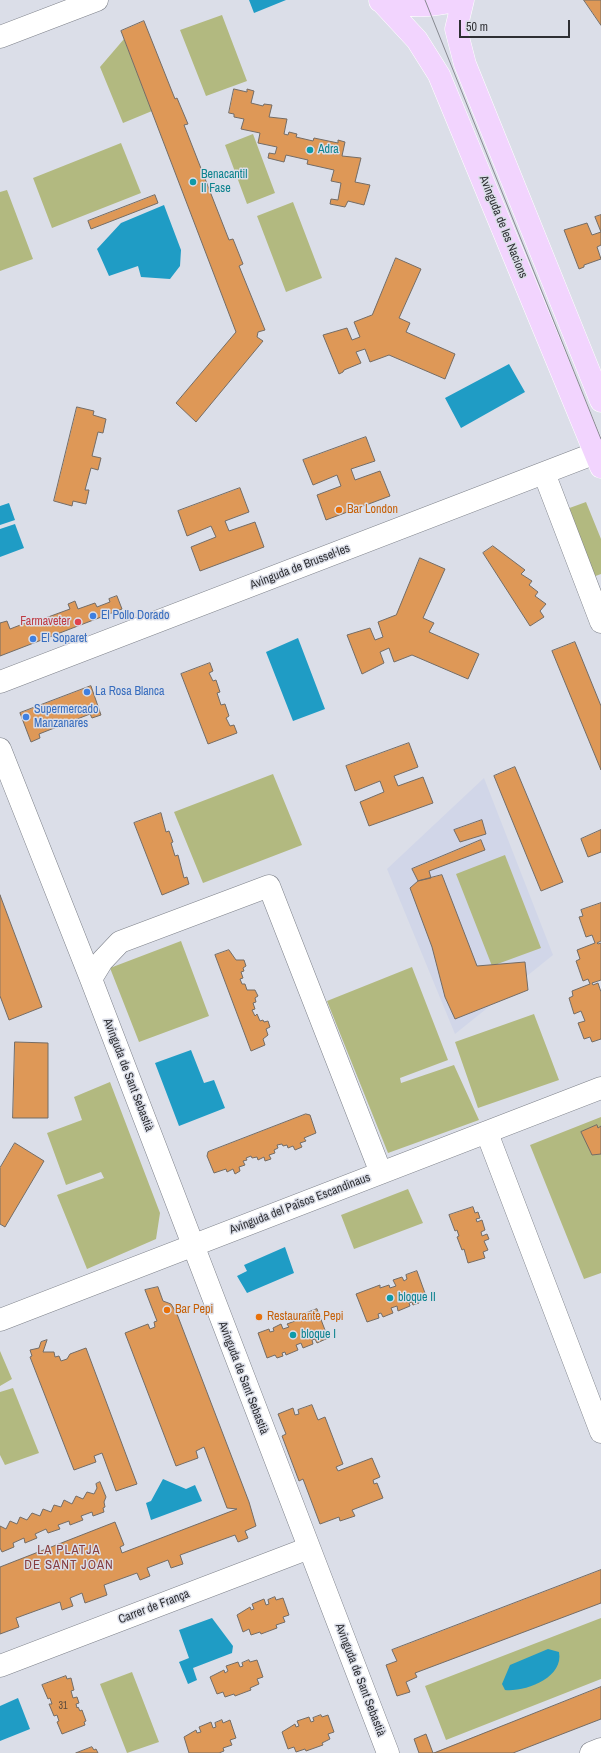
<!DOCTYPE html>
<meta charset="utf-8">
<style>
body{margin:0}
#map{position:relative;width:601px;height:1753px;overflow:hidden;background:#dbdee8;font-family:"Archivo Narrow",sans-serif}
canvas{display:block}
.scale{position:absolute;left:459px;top:20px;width:111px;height:18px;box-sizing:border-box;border:2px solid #2e2f33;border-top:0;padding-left:5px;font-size:12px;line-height:14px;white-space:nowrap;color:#2e2f33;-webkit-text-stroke:3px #dbdee8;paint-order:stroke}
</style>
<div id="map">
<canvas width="601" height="1753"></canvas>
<div class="scale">50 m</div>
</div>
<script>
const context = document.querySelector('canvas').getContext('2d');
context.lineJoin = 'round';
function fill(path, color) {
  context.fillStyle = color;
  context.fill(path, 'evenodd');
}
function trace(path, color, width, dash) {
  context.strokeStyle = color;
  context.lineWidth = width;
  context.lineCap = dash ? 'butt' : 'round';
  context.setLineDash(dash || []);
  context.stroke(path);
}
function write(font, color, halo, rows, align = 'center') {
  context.font = font + ' "Archivo Narrow",sans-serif';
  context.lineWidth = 3;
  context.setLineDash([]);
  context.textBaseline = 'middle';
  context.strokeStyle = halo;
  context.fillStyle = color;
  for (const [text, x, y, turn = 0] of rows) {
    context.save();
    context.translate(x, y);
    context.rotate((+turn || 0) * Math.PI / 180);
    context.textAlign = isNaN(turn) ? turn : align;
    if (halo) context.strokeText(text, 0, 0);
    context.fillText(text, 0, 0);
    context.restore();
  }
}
const built = new Path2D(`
 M484 778 553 955 455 1034 387 869Z`);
const green = new Path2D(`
 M222 15 247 81 206 96 180 30Z
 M124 39 152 111 123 123 100 67Z
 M253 134 275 193 247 204 225 145Z
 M121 143 141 193 52 228 33 178Z
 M7 190 33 259 0 271V192Z
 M293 202 322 278 286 292 257 216Z
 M586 502 601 539V574L590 578 564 510Z
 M273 774 302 845 203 883 174 812Z
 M505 855 541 948 492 966 456 874Z
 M181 941 209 1016 139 1042 110 968Z
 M412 967 448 1060 400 1078 401 1083 454 1065 479 1120 388 1153 327 1001Z
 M534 1014 559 1080 478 1108 455 1042Z
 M110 1082 160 1213 156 1239 87 1269 57 1195 104 1178 101 1172 66 1185 47 1133 82 1120 74 1097Z
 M601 1117V1273L584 1279 530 1145Z
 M408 1189 423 1223 354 1249 341 1215Z
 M0 1351 12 1379 0 1386Z
 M13 1388 39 1453 5 1465 0 1455V1392Z
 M601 1618V1679L446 1740 425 1686Z
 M132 1672 159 1742 127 1753 100 1684Z`);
const water = new Path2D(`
 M249 0H286L254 13Z
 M164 205 181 250 180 266 170 279 141 277 138 266 109 276 97 249 121 223Z
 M509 364 525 392 461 428 445 398Z
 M9 503 15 520 0 525V506Z
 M15 524 24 548 0 557V529Z
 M298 638 325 709 293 721 266 652Z
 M191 1050 204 1083 214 1080 225 1108 179 1126 155 1063Z
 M285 1247 294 1273 247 1293 237 1276 247 1271 244 1265Z
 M163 1479 186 1489 195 1485 202 1501 151 1520 146 1503 151 1501Z
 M212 1618 233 1646 232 1653 193 1668 197 1680 188 1684 179 1662 189 1658 179 1630Z
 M548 1649 559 1652C564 1678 525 1692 505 1690L502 1684 510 1665Z
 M18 1698 30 1729 0 1741V1706Z`);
const building = new Path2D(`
 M584 0H601V25Z
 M144 21 175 99 177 98 188 124 184 125 229 240 233 239 243 264 239 266 265 330 258 332 257 337 263 341 196 422 176 403 236 332 121 31Z
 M234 89 247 92V89L254 91 251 103 263 106 264 104 272 105 269 117 287 119 284 134 288 135 289 132 297 134 296 137 313 141 314 138 338 143V140L345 142 342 156 361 158 355 182 370 185 364 205 348 201 345 207 330 204 331 199 338 200 341 183 331 181 334 170 307 164 308 160 286 155 284 162 268 158 269 153 275 154 277 147 258 143 260 133 241 129 244 119 234 117V114L229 113Z
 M155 195 158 203 91 229 88 221Z
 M601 215V245L597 247 601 259 584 265V267L579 269 564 230 587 223 592 235 601 232 595 217Z
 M396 258 421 269 399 318 410 323 406 332 455 354 445 379 389 355 370 362 365 349 356 352 361 363 344 370 343 372 339 374 323 335 347 328 352 340 360 337 354 322 372 315Z
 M77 407 94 411 93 415 106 419 103 433 98 432 92 456 101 458 98 470 91 468 85 490H89L86 504 73 501 72 506 54 501Z
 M366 437 375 461 351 469 355 480 380 471 390 496 326 520 317 495 341 486 337 475 313 485 303 460Z
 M240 488 249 512 225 521 229 531 255 522 264 547 200 571 191 547 216 537 211 526 187 536 178 511Z
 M493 546 525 570 521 574 532 581 529 585 538 592 535 596 546 604 540 611 544 617 530 626 483 553Z
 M420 558 445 569 423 618 434 623 429 632 479 654 468 679 412 655 394 662 389 648 380 652 384 663 362 674 347 635 370 628 375 640 383 637 378 622 396 615Z
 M117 596 122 609 0 656V623L7 621 10 629 28 622 29 624 70 609 68 604 75 601 78 609 95 603 97 607 110 602 109 599Z
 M575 642 601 706V770L552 651Z
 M210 663 213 671 209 673 213 681 216 680 220 692 217 693 221 705 225 704 229 716 226 718 230 726 234 725 237 733 208 744 181 674Z
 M91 686 101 715 92 718 90 714 39 734 40 738 31 742 20 713Z
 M409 743 418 767 394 776 398 786 423 777 433 803 369 826 360 802 384 792 380 781 355 791 346 766Z
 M515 767 563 882 541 891 494 776Z
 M161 813 166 832 169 831 173 842 171 843 175 856 178 855 184 878 187 877 189 884 162 895 134 823Z
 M482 820 486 834 460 842 454 830Z
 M601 830V852L588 857 581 839Z
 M481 840 485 850 429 871 431 878 418 881 412 869Z
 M442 875 477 966 525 962 528 990 455 1019 445 997 432 947 410 888 418 881Z
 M0 895 42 1007 9 1020 0 996Z
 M601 903V941L597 943 598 944 601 943V980L592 983 593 985 598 983 601 992V1039L592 1042 590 1037 584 1039 578 1023 585 1021 581 1011 574 1014 569 998 573 996 572 991 590 984 588 979 583 981 576 961 580 959 577 950 595 943 592 935 586 937 579 917 583 916 581 910Z
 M229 950 236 960H244L246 966 243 968 244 971 241 972 243 978 240 979 242 984H245L247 990H255L258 996 255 998 256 1002 253 1003 255 1009 252 1010 255 1016 257 1014 260 1021 263 1020 264 1022 268 1021 270 1027 266 1029 268 1035 263 1039 265 1045 251 1051 215 955Z
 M15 1042 48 1043V1118H13Z
 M306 1114 310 1115 316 1133 304 1138 306 1141 300 1143 302 1147 295 1150 293 1146 288 1148 287 1145 283 1146 282 1144 277 1145 278 1148 274 1150 275 1153 269 1155 271 1159 265 1161 264 1157 258 1160 257 1157 252 1158 251 1156 246 1158 247 1160 243 1161 245 1165 239 1167 240 1171 235 1174 233 1169 227 1172 226 1169 214 1173 207 1156 208 1152Z
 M597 1125 598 1128 601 1126V1154L592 1155 581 1132Z
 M15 1143 44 1161 5 1227 0 1224V1168Z
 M473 1207 475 1213 478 1212 480 1218 476 1219 477 1222 482 1220 485 1230 481 1232 482 1236 487 1234 489 1239 484 1241 488 1250 483 1252 485 1258 468 1263 464 1249 462 1250 457 1237 459 1236 457 1230 455 1231 449 1215Z
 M417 1271 426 1296 418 1299 419 1303 413 1305 412 1302 409 1303 410 1306 398 1311 397 1306 391 1308 393 1313 383 1317 381 1313 378 1314 379 1318 367 1322 356 1294 380 1285V1288L389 1285 390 1288 396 1286 393 1280 402 1277 404 1281 407 1279 406 1275Z
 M158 1287 163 1301 171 1304 177 1314 249 1502 256 1526 245 1531 248 1538 238 1542 235 1535 180 1555 183 1564 171 1568 168 1560 147 1568 150 1576 140 1580 137 1573 104 1585 107 1595 85 1603 82 1593 70 1598 73 1606 62 1610 60 1602 16 1618 19 1627 0 1634V1567L115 1522 124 1545 120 1547 122 1553 237 1509 227 1508 204 1447 196 1451 198 1458 176 1466 125 1333 148 1324 150 1329 155 1327 154 1322 157 1321 145 1290Z
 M317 1309 328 1338 317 1343 315 1339 312 1340 313 1344 303 1348 301 1343 296 1345 298 1350 286 1355 285 1352 282 1353 283 1356 277 1358 275 1355 267 1358 258 1333 269 1329 270 1332 274 1331 273 1328 281 1324 283 1329 289 1327 287 1324 295 1321 294 1318Z
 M47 1340 43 1352H54L55 1357 59 1356 61 1361 67 1359 70 1354 86 1348 137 1484 116 1491 102 1453 94 1456 96 1462 74 1470 30 1357 32 1356 30 1350 39 1348 41 1342Z
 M312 1405 318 1420 325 1417 343 1464 336 1467 338 1471 372 1458 380 1477 373 1480 374 1484 377 1483 383 1498 352 1510 355 1516 340 1521 339 1517 320 1524 303 1479 299 1481 282 1436 286 1434 278 1414 293 1408 295 1415 299 1414 298 1410Z
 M100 1482 106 1497 104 1502 105 1507 103 1508 104 1512 93 1516 92 1512 81 1516 83 1520 70 1525 69 1521 58 1525 60 1529 48 1533 46 1529 35 1534 37 1538 25 1543 24 1538 13 1543 14 1547 2 1552 0 1548V1526L6 1529 10 1521 17 1524 20 1517 27 1520 32 1513 40 1516 43 1509 51 1512 54 1505 61 1507 64 1500 72 1504 76 1496 83 1499 87 1492 94 1494 97 1488 96 1484Z
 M601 1570V1603L415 1673 417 1677 406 1682 410 1692 397 1696 386 1665 397 1661 392 1650Z
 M275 1597 276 1600 283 1598 289 1615 283 1617 285 1622 276 1625 277 1628 261 1634 260 1632 251 1635 249 1629 243 1632 237 1615 250 1607 251 1610 254 1609 252 1604 264 1599 266 1605 269 1604 268 1600Z
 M249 1660 250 1662 257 1660 263 1677 257 1679 259 1684 250 1688 251 1690 235 1696 234 1694 225 1697 223 1692 217 1694 210 1677 224 1670 225 1673 228 1671 226 1666 238 1662 240 1667 243 1666 242 1663Z
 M66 1676 67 1679 71 1678 74 1690 71 1691 73 1698 77 1697 79 1703 76 1704 77 1708 78 1707 80 1711 82 1710 86 1721 84 1722 85 1725 62 1734 57 1722 59 1721 57 1715 54 1716 49 1704H52L50 1698 48 1699 42 1685Z
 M601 1687V1719L513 1753H419L414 1739 426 1734 433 1753Z
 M321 1715 322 1717 328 1715 334 1732 328 1734 330 1739 322 1743 323 1745 306 1751 305 1749 296 1752 294 1747 288 1749 282 1732 295 1724 296 1727 299 1726 297 1721 309 1717 311 1722 314 1721 313 1718Z
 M222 1720 223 1723 230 1720 236 1738 230 1740 232 1745 223 1748 224 1751 219 1753H189L184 1737 196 1730 197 1733 201 1732 199 1727 211 1722 213 1728 216 1727 215 1723Z
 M92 1747 94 1750 96 1749 98 1753H76Z`);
const minor = new Path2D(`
 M0 37 97 0
 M544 473 601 622
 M0 682 601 451
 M0 749 91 979 388 1753
 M91 979 102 961 120 942 269 886 381 1173
 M487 1133 601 1432
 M0 1320 601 1088
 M0 1666 309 1548
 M591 1753 601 1749`);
const major = new Path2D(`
 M380 0 417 40 439 75 601 467
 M463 0 456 29 465 64 601 401
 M380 1C409 6 429 8 457 0`);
const tram = new Path2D(`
 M425 0 601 439`);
const markers = [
 [310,150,4,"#0f9aa8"],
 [193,182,4,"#0f9aa8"],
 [339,510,4,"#e8710a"],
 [93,616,4,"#3f7fe0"],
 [78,622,4,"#e0444e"],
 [33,639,4,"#3f7fe0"],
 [87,692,4,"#3f7fe0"],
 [26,717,4,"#3f7fe0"],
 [390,1298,4,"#0f9aa8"],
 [167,1310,4,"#e8710a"],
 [259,1317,4,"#e8710a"],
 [293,1335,4,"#0f9aa8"]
];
const numberNames = [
 ["31",63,1706]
];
const cultureNames = [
 ["Adra",318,150],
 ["Benacantil",201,175],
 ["II Fase",201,189],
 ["bloque II",398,1298],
 ["bloque I",301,1335]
];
const streetNames = [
 ["Avinguda de les Nacions",503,227,68],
 ["Avinguda de Brussel·les",300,567,-21],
 ["Avinguda de Sant Sebastià",128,1075,69],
 ["Avinguda del Països Escandinaus",300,1204,-21],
 ["Avinguda de Sant Sebastià",243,1378,69],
 ["Carrer de França",154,1607,-21],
 ["Avinguda de Sant Sebastià",360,1680,69]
];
const foodNames = [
 ["Bar London",347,510],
 ["Bar Pepi",175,1310],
 ["Restaurante Pepi",267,1317]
];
const shopNames = [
 ["El Pollo Dorado",101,616],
 ["El Soparet",41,639],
 ["La Rosa Blanca",95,692],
 ["Supermercado",34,710],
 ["Manzanares",34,724]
];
const healthNames = [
 ["Farmaveter",70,622]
];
const neighbourhoodNames = [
 ["LA PLATJA",69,1551],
 ["DE SANT JOAN",69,1566]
];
fill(built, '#d1d6e8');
fill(green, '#b2b980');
fill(water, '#1f9cc5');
fill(building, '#de9857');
trace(building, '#746c65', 1);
trace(minor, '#7d8089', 23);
trace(major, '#fff', 23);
trace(minor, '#fff', 22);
trace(major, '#f2d4fe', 22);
trace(tram, '#86888f', 1);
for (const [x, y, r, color] of markers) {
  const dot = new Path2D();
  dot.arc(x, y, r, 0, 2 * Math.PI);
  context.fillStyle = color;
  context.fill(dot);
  trace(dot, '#dbdee8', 1.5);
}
write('10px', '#5a493c', null, numberNames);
write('12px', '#0d838f', '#dbdee8', cultureNames, 'left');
write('12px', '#2e2f33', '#dbdee8', streetNames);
write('12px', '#c56008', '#dbdee8', foodNames, 'left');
write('12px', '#366cbe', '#dbdee8', shopNames, 'left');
write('12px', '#be3a42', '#dbdee8', healthNames, 'right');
context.letterSpacing = '1px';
write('13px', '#863e40', '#dbdee8', neighbourhoodNames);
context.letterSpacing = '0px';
</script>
